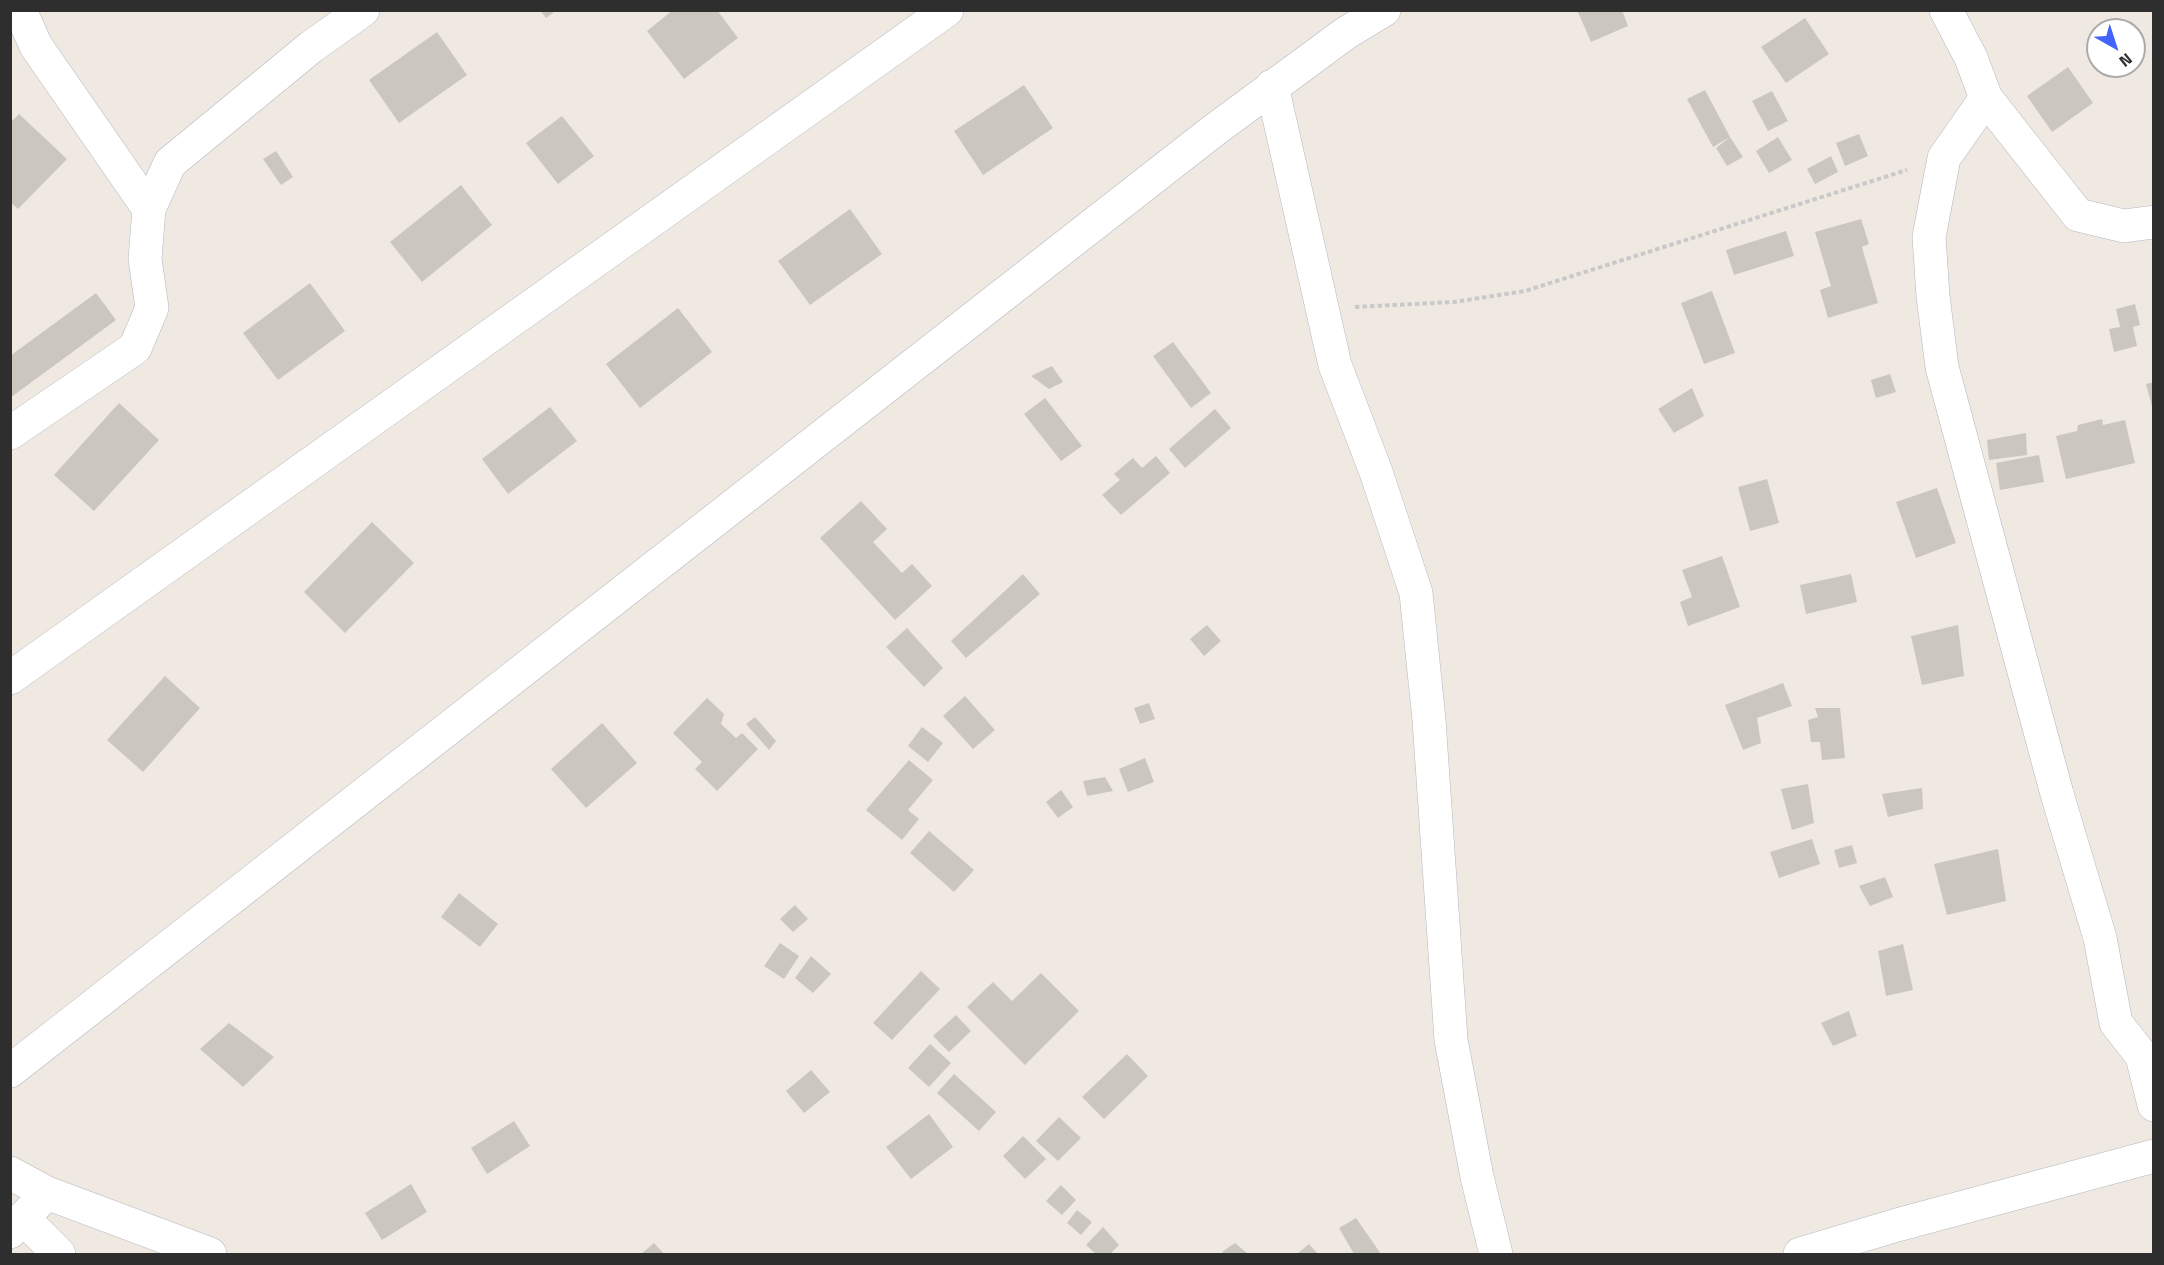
<!DOCTYPE html>
<style>
body{margin:0}
#map{position:relative;width:2164px;height:1265px;overflow:hidden;background:#efe9e1;font-family:"Titillium Web",sans-serif}
canvas{display:block}
.frame{position:absolute;inset:0;border:12px solid #2e2e2e;pointer-events:none}
.north{position:absolute;left:2086px;top:18px;width:60px;height:60px;box-sizing:border-box;background:#fff;border:2px solid #ababab;border-radius:50%;rotate:141deg;font-size:16px;font-weight:700;line-height:24px;text-align:center;color:#2e2e2e}
.north::after{content:'';display:block;margin:auto;width:21px;height:27px;background:#4264fb;clip-path:polygon(50% 0,100% 100%,50% 72%,0 100%)}
</style>
<div id="map">
<canvas width="2164" height="1265"></canvas>
<div class="frame"></div>
<div class="north">N</div>
</div>
<script>
const context = document.querySelector('canvas').getContext('2d');
context.lineJoin = 'round';
function fill(path, color) {
  context.fillStyle = color;
  context.fill(path, 'evenodd');
}
function trace(path, color, width, dash) {
  context.strokeStyle = color;
  context.lineWidth = width;
  context.lineCap = dash ? 'butt' : 'round';
  context.setLineDash(dash || []);
  context.stroke(path);
}
const building = new Path2D(`
 M540 10H557L546 18Z
 M673 10H717L738 38 684 79 647 31Z
 M1577 10H1622L1628 26 1591 42Z
 M1805 18 1829 54 1786 83 1761 47Z
 M437 32 467 75 399 123 369 80Z
 M2068 67 2093 103 2052 132 2027 96Z
 M1024 85 1053 128 983 175 954 131Z
 M1705 90 1730 137 1713 147 1687 99Z
 M1772 91 1788 121 1768 131 1752 101Z
 M19 114 67 159 18 209 10 202V123Z
 M562 116 594 156 558 184 526 143Z
 M1859 134 1868 156 1845 166 1836 143Z
 M1730 137 1743 157 1727 166 1716 148Z
 M1778 137 1792 160 1769 173 1756 151Z
 M276 151 293 177 281 185 263 159Z
 M1831 156 1838 172 1815 184 1807 169Z
 M461 185 492 225 422 282 390 242Z
 M850 209 882 254 810 305 778 261Z
 M1861 219 1869 244 1862 247 1878 303 1828 318 1820 290 1831 286 1815 232Z
 M1786 231 1794 256 1734 275 1726 250Z
 M310 283 345 331 278 380 243 333Z
 M1712 291 1735 353 1704 364 1681 303Z
 M96 293 116 320 10 398V356Z
 M2135 304 2140 325 2133 327 2137 346 2114 352 2109 329 2120 327 2116 309Z
 M678 308 712 352 640 408 606 364Z
 M1173 342 1211 393 1191 408 1153 356Z
 M1052 366 1063 382 1049 389 1031 376Z
 M1890 374 1896 392 1876 398 1871 380Z
 M2154 382V410H2153L2146 384Z
 M1692 388 1704 416 1674 433 1658 409Z
 M1045 398 1082 446 1061 461 1024 414Z
 M119 403 159 440 94 511 54 475Z
 M550 407 577 441 508 494 482 459Z
 M1215 409 1231 428 1185 468 1169 449Z
 M2102 419 2103 425 2125 420 2135 463 2066 479 2056 436 2077 431 2078 425Z
 M2026 433 2027 455 1989 460 1987 440Z
 M2039 455 2044 482 2000 490 1996 463Z
 M1156 456 1170 473 1121 515 1102 495 1120 480 1114 474 1133 458 1142 468Z
 M1767 479 1779 523 1750 531 1738 487Z
 M1937 488 1956 543 1916 558 1896 502Z
 M861 501 887 529 873 542 902 573 912 564 932 586 895 620 820 538Z
 M372 522 414 563 345 633 304 592Z
 M1722 556 1740 607 1688 626 1680 602 1692 597 1682 570Z
 M1023 574 1040 594 966 658 951 641Z
 M1851 574 1857 602 1806 614 1800 585Z
 M1207 625 1221 641 1204 656 1190 639Z
 M1958 625 1964 676 1922 685 1911 636Z
 M907 628 943 668 924 687 886 647Z
 M165 676 200 708 143 772 107 740Z
 M1783 683 1792 706 1757 718 1761 743 1743 750 1725 705Z
 M965 696 995 730 973 749 943 716Z
 M707 698 724 714 721 724 736 738 742 733 758 749 717 791 695 769 702 762 673 733Z
 M1149 703 1155 719 1140 724 1134 708Z
 M1815 708H1840L1845 758 1822 760 1820 742H1811L1808 720 1818 717Z
 M755 717 776 741 769 750 746 724Z
 M602 723 637 763 586 808 551 769Z
 M922 727 943 743 928 762 908 746Z
 M1145 758 1154 782 1128 792 1119 769Z
 M909 760 933 780 908 810 919 819 902 840 866 810Z
 M1105 777 1113 791 1087 796 1083 781Z
 M1808 784 1814 823 1792 830 1781 789Z
 M1922 788 1923 809 1888 817 1882 794Z
 M1061 790 1073 807 1058 818 1046 802Z
 M929 831 974 870 954 892 910 853Z
 M1812 839 1820 864 1779 878 1770 852Z
 M1852 845 1857 863 1839 868 1834 850Z
 M1998 849 2006 901 1947 915 1934 864Z
 M1885 877 1893 897 1870 906 1859 886Z
 M459 893 498 924 480 947 441 917Z
 M795 905 808 919 793 932 780 919Z
 M780 943 799 956 784 979 764 966Z
 M1903 944 1913 990 1886 996 1878 951Z
 M811 956 831 974 813 993 795 978Z
 M921 971 940 989 892 1040 873 1023Z
 M1041 973 1079 1011 1025 1065 967 1007 993 982 1012 1001Z
 M1849 1011 1857 1036 1833 1046 1821 1023Z
 M956 1015 971 1031 949 1052 933 1036Z
 M229 1023 274 1057 243 1087 200 1049Z
 M930 1044 951 1063 929 1087 908 1068Z
 M1127 1054 1148 1076 1104 1119 1082 1097Z
 M811 1070 830 1092 804 1113 786 1091Z
 M954 1074 996 1112 979 1131 937 1093Z
 M929 1114 953 1147 911 1179 886 1147Z
 M1059 1117 1081 1138 1058 1161 1036 1141Z
 M514 1121 530 1146 487 1174 471 1148Z
 M1023 1136 1046 1159 1025 1179 1003 1156Z
 M411 1184 427 1212 382 1240 365 1213Z
 M1061 1185 1076 1200 1062 1215 1046 1201Z
 M1077 1210 1092 1222 1081 1235 1067 1223Z
 M1356 1218 1381 1254H1354L1339 1228Z
 M1103 1227 1119 1245 1110 1254H1096L1086 1245Z
 M654 1243 664 1254H641Z
 M1235 1243 1248 1254H1222L1223 1251Z
 M1309 1244 1318 1254H1297Z`);
const path = new Path2D(`
 M1355 307 1454 302 1525 291 1907 170`);
const minor = new Path2D(`
 M20 10 36 46 149 209
 M1946 10 1971 58 1986 98 1944 158 1929 237 1933 296 1942 367 2057 794 2100 938 2116 1023 2142 1056 2154 1105
 M1272 86 1335 365 1376 472 1416 593 1429 720 1451 1040 1477 1177 1496 1254
 M1986 98 2078 215 2124 226 2154 222
 M10 433 135 348 152 308 145 259 149 209 170 163 311 47 363 10
 M10 678 947 10
 M10 1071 1213 131 1346 33 1384 10
 M10 1173 47 1193 210 1254
 M23 1218 59 1254
 M10 1232 47 1193
 M1800 1254 1897 1225 2154 1156`);
fill(building, '#cbc7bf');
trace(minor, '#b4b7c1', 34);
trace(path, '#c9c9c9', 4, [4.5, 3]);
trace(minor, '#fff', 33);
</script>
